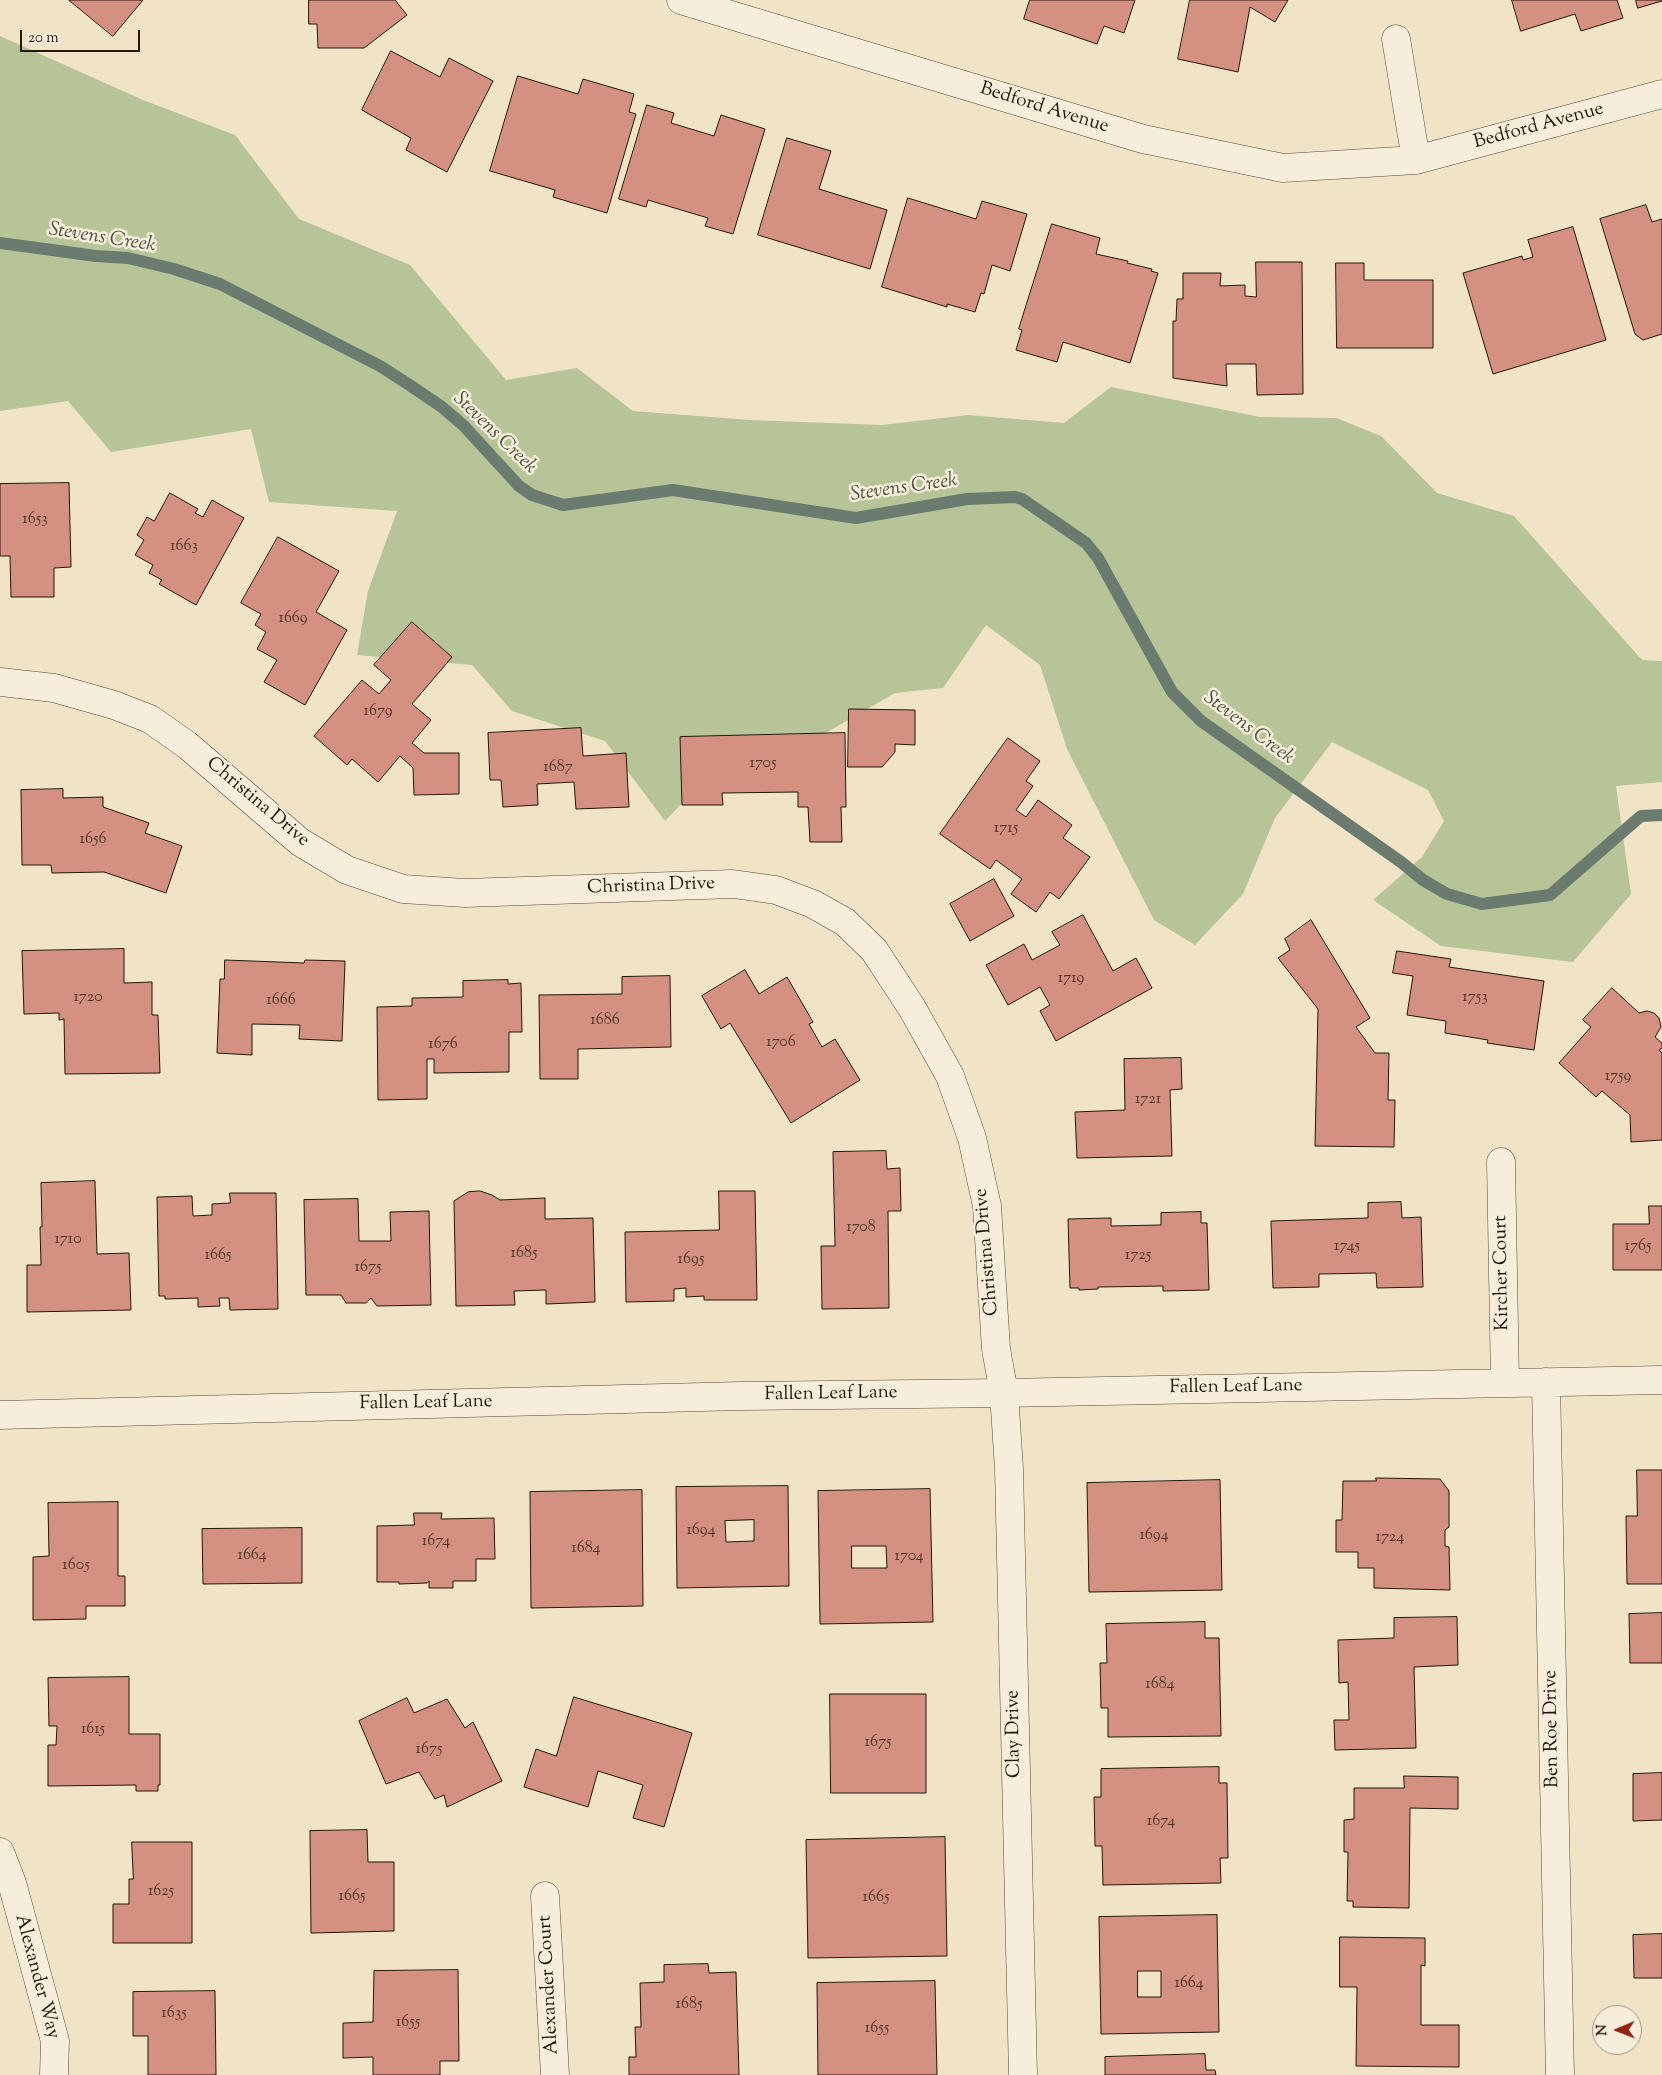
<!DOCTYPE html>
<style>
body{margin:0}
#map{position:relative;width:1662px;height:2075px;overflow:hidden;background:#f1e3c6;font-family:"Sorts Mill Goudy",serif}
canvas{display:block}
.north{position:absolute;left:1592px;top:2005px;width:50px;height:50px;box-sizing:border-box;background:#f6edda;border:1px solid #a29787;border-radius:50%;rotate:269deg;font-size:14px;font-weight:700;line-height:20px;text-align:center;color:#23160b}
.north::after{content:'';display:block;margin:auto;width:18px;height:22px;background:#8f2418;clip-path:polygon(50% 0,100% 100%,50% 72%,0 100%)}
.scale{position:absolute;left:20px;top:30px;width:120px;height:22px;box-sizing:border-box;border:2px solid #23160b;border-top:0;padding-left:6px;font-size:15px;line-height:18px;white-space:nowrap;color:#23160b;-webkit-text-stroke:4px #f6edda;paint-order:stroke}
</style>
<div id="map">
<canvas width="1662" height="2075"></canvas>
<div class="north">N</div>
<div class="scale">20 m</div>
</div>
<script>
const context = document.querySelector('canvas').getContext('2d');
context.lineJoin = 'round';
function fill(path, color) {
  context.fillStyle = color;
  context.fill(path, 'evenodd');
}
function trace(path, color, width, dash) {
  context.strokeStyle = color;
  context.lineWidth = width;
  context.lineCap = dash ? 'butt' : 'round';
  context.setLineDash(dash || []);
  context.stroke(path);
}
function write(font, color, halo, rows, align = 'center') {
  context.font = font + ' "Sorts Mill Goudy",serif';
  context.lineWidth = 5;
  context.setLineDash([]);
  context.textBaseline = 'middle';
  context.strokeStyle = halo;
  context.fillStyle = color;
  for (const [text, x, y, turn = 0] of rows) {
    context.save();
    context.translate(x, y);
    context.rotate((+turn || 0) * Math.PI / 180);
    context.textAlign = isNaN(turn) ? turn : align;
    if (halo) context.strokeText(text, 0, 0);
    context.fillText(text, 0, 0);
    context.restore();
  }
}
const green = new Path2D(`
 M0 36 143 100 235 135 299 219 410 265 506 380 577 368 633 411 750 420 882 425 968 415 1064 423 1111 387 1260 417 1336 418 1381 436 1437 493 1514 516 1642 660 1662 661V782L1616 786 1631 894 1573 962 1441 946 1373 900 1422 857 1444 821 1428 790 1332 742 1275 818 1243 894 1195 945 1154 920 1067 749 1040 665 986 625 943 688 895 693 796 750 708 776 665 821 605 741 512 711 472 665 357 655 368 591 397 511 269 502 251 429 111 452 68 401 0 411Z`);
const stream = new Path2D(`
 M0 243 96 256 128 258 174 269 220 284 380 366 408 384 442 407 464 426 519 486 532 495 563 505 673 490 856 518 967 499 1015 497 1022 499 1086 543 1098 558 1172 692 1201 721 1401 862 1423 880 1447 894 1482 904 1550 895 1641 816 1662 815`);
const building = new Path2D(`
 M69 0H143L113 36Z
 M309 0H395L407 15 364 48H318L317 24H309Z
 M1030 0H1135L1124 33 1104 26 1097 44 1024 19Z
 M1190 0H1288L1275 22 1250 7 1238 72 1178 59Z
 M1512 0H1617L1623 18 1581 31 1575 14 1521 31Z
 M1636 0H1662V1L1638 8Z
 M391 51 440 77 449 58 493 81 447 172 406 150 411 138 362 110Z
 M518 76 578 94 583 79 634 94 629 112 636 114 607 213 553 197 555 190 490 171Z
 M647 105 674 113 671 123 714 136 721 115 765 129 733 234 705 226 708 218 648 200 646 207 619 199Z
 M787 138 831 151 819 189 887 210 870 269 758 235Z
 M908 198 976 219 982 201 1027 214 1010 271 992 265 984 294 981 293 975 312 947 304V307L882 287Z
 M1646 205 1652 222 1662 219V334L1643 340 1635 334 1600 219Z
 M1052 224 1100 238 1096 254 1128 261 1127 263 1152 269 1151 271 1158 273 1130 363 1063 342 1057 362 1016 350 1022 330 1019 329Z
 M1573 227 1606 340 1493 374 1463 273 1522 256 1523 260 1533 257 1528 240Z
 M1256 262H1302L1303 394 1257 395 1256 364H1226L1227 386 1173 378V321H1176L1177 299H1183V273H1221L1220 286 1245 285V296L1256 297Z
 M1336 263H1364V280H1433V348H1337Z
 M69 483 71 567 54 568V597H11L10 556H0V484Z
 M170 493 198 509 195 513 203 517 212 500 244 518 196 605 159 584 162 580 149 573 153 565 135 555 144 540 137 535 147 517 154 521Z
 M278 537 339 571 316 612 347 630 305 705 264 682 277 660 257 649 266 632 255 625 261 614 241 603Z
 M412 622 452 657 412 704 431 720 412 743 424 753H459V794L414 795 413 768 400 756 378 782 352 759 347 765 314 736 362 680 379 694 391 680 374 665Z
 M849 709 915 710V745L895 744V752L882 767H848Z
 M581 728 583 756 626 753 629 807 576 809 574 782 537 784 538 805 503 807 501 780H490L488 733Z
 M845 733 846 807H841L842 842H810L808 807H798V792L722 793 723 805H682L680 737Z
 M1008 738 1040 761 1026 781 1033 786 1016 810 1026 817 1038 800 1072 825 1063 838 1090 857 1059 899 1050 892 1036 912 1011 894 1022 879 996 860 990 869 940 834Z
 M63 789V798L103 797V807L149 823 145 833 182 846 166 893 104 872 52 873 51 865H22L21 790Z
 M994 879 1014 916 970 941 950 904Z
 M1083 915 1113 971 1136 958 1152 988 1056 1041 1040 1011 1050 1005 1040 987 1008 1005 986 965 1024 944 1032 960 1060 945 1052 932Z
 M1311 920 1370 1018 1356 1027 1375 1053H1389L1388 1100H1395L1394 1147 1315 1146 1318 1009 1278 958 1290 950 1285 939Z
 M124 949V983L152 982V1015H158L160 1073 65 1074 64 1019 59 1020V1013L24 1014 22 951Z
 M1397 951 1451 959 1449 967 1544 981 1534 1050 1487 1043 1488 1040 1445 1033 1446 1021 1407 1015 1413 976 1393 973Z
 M225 960 304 963 305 960 345 961 342 1041 299 1039 300 1025 252 1024V1055L217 1053 220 979H224Z
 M745 970 759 994 787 977 813 1022 809 1024 822 1047 835 1039 860 1080 791 1123 730 1023 721 1029 702 996Z
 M670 976 671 1047 578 1049V1079H540L539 995 622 994V977Z
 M508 980V984L521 983 522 1032H509V1072L434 1073V1059H427V1099L378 1100 377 1007 412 1006V998L463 997V981Z
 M1612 988 1639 1013 1647 1011 1654 1013 1659 1018 1661 1027 1655 1037 1662 1043V1048L1659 1050 1662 1053V1140L1631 1142 1630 1115 1602 1091 1596 1097 1559 1063 1591 1027 1583 1020Z
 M1181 1058 1182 1089 1170 1090 1172 1156 1077 1158 1075 1112 1125 1110 1124 1059Z
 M886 1151 887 1169 900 1168 901 1211H888L889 1308 822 1309 821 1246H835L833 1152Z
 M95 1181 97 1254 129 1253 131 1310 27 1312V1265H41L40 1227H42L41 1183Z
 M480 1191 492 1195 500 1200 545 1198V1219L593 1218 595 1302 546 1304V1290L514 1291 515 1305 456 1306 454 1201 468 1192Z
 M719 1191H755L757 1300H704V1296L686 1297V1288L674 1289V1301L626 1302 625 1232 719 1230Z
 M230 1193H276L278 1309 230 1310 229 1298H219L220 1306 198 1307V1298L165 1299V1296H159L157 1197 192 1196 193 1216 212 1215V1204L230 1203Z
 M358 1199 359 1241H391L390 1212 429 1211 431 1305 377 1306 371 1298 366 1303H346L341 1295H306L304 1200Z
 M1401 1202 1402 1218 1421 1217 1423 1287 1377 1288 1376 1273 1319 1274V1287L1273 1288 1271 1221 1368 1218V1203Z
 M1649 1206H1662V1270H1613V1224H1649Z
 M1201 1212V1223H1207L1209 1290 1163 1291V1286L1098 1287V1289L1079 1290V1288H1070L1068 1219 1111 1218V1226L1161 1225V1213Z
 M1637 1470H1662V1584H1627L1626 1516H1637Z
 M1376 1478 1440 1479 1449 1491V1527L1445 1530V1546L1449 1547 1450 1590 1374 1588V1568H1358V1552H1336V1520H1342L1343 1481H1376Z
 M1220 1480 1222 1590 1089 1592 1087 1483Z
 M788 1486 789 1586 677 1588 676 1487ZM754 1520V1541L726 1542 725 1521Z
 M930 1489 933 1622 820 1624 818 1491ZM852 1546H886L887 1568H852Z
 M642 1490 643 1606 531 1608 530 1492Z
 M118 1502V1576H125V1606H86V1619L33 1620V1557L49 1556 48 1503Z
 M414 1513H442L441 1519 494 1518 495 1559H476V1581H453V1588H429V1581L427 1583 399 1584V1582H377V1526L414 1525Z
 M302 1528V1583L203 1584 202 1529Z
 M1662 1613V1663H1630L1629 1614Z
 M1457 1617 1458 1665 1414 1667 1416 1748 1335 1750 1334 1720H1349L1348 1682 1339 1683 1338 1640 1394 1638V1618Z
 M1205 1622V1638H1219L1221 1736 1108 1737V1708H1101L1100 1663H1107L1106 1624Z
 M129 1677V1734H160V1785H158V1791H136V1785L48 1786V1745H56L57 1726H49L48 1678Z
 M830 1694H926V1793H831Z
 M574 1697 692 1733 664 1827 633 1818 643 1785 598 1771 588 1807 524 1787 536 1749 556 1756Z
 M407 1698 414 1713 447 1699 465 1728 473 1722 502 1781 447 1807 444 1795 435 1799 419 1772 386 1784 359 1721Z
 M1219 1767V1783H1227L1228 1858H1220L1221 1883 1103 1885 1102 1846H1095L1094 1797H1101V1769Z
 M1662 1773V1820L1633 1821V1774Z
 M1404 1776 1458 1777V1809L1410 1808 1409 1908 1353 1907V1901H1347L1348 1852H1344V1820L1354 1819V1788H1404Z
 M367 1830 368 1862H394V1931L311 1933 310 1831Z
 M945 1837 947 1956 808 1958 806 1840Z
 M132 1842H192V1943H113V1904H129V1879H133Z
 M1217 1915 1219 2032 1101 2034 1099 1917ZM1138 1971H1161V1997H1138Z
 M1662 1934V1978H1634L1633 1935Z
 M1340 1937 1425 1938V1966L1421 1965V2025H1459V2067L1356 2066 1357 1987H1340Z
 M708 1964 709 1973 736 1972 739 2075H629V2057H636L635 2027H641L640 1983 664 1982V1965Z
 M458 1970 459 2061H440V2075H373V2057L343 2058V2023L373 2022 374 1971Z
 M935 1981 937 2075H818L817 1983Z
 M215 1991 216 2075H148V2036H133V1992Z
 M1205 2054 1206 2070H1215L1216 2075H1105V2057Z`);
const minor = new Path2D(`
 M681 0 1143 139 1283 168 1416 160 1662 94
 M1396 39 1416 160
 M0 682 54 688 114 705 150 719 187 745 300 842 347 870 403 889 465 893 733 884 776 890 813 904 845 922 874 950 912 1008 950 1076 972 1138 987 1206 996 1349 1004 1393 1009 1469 1023 2075
 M1501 1162 1505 1383
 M1546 1382 1560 2075
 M0 1415 742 1396 1004 1393 1662 1380
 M0 1852 12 1883 55 2041 54 2075
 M545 1896 555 2075`);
const numberNames = [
 ["1653",35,520],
 ["1663",184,547],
 ["1669",293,619],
 ["1679",378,712],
 ["1705",763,764],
 ["1687",558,768],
 ["1715",1006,829],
 ["1656",93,840],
 ["1719",1071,979],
 ["1720",88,998],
 ["1753",1475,998],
 ["1666",281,1001],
 ["1686",605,1021],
 ["1706",781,1043],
 ["1676",443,1045],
 ["1759",1618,1077],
 ["1721",1148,1100],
 ["1708",861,1228],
 ["1710",68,1240],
 ["1745",1347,1247],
 ["1765",1638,1247],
 ["1685",524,1254],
 ["1665",218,1256],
 ["1725",1138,1256],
 ["1695",691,1260],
 ["1675",368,1268],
 ["1694",701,1531],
 ["1694",1154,1536],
 ["1724",1390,1538],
 ["1674",436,1542],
 ["1684",586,1549],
 ["1664",252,1556],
 ["1704",909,1557],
 ["1605",76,1566],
 ["1684",1160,1685],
 ["1615",93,1730],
 ["1675",878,1743],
 ["1675",429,1750],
 ["1674",1161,1822],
 ["1625",161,1892],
 ["1665",352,1897],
 ["1665",876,1898],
 ["1664",1189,1984],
 ["1685",689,2005],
 ["1635",174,2014],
 ["1655",408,2023],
 ["1655",877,2029]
];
const streetNames = [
 ["Bedford Avenue",1044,109,17],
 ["Bedford Avenue",1539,127,-15],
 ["Christina Drive",257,803,40],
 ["Christina Drive",651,887,-2],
 ["Christina Drive",988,1252,-95],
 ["Kircher Court",1503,1273,-91],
 ["Fallen Leaf Lane",1236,1388,-1],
 ["Fallen Leaf Lane",831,1395,-1],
 ["Fallen Leaf Lane",426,1404,-1],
 ["Ben Roe Drive",1553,1729,-91],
 ["Clay Drive",1015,1734,-91],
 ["Alexander Way",36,1977,75],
 ["Alexander Court",550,1985,-93]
];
const waterNames = [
 ["Stevens Creek",102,239,9],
 ["Stevens Creek",494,434,44],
 ["Stevens Creek",904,489,-8],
 ["Stevens Creek",1248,729,37]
];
fill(green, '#b6c498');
trace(stream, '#6b7b70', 12);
fill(building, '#d49080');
trace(building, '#23160b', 1);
trace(minor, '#56493a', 29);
trace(minor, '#f6edda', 28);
write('16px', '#4f3428', null, numberNames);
write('19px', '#23160b', '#f6edda', streetNames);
write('italic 20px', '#4d5146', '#f6edda', waterNames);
</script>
